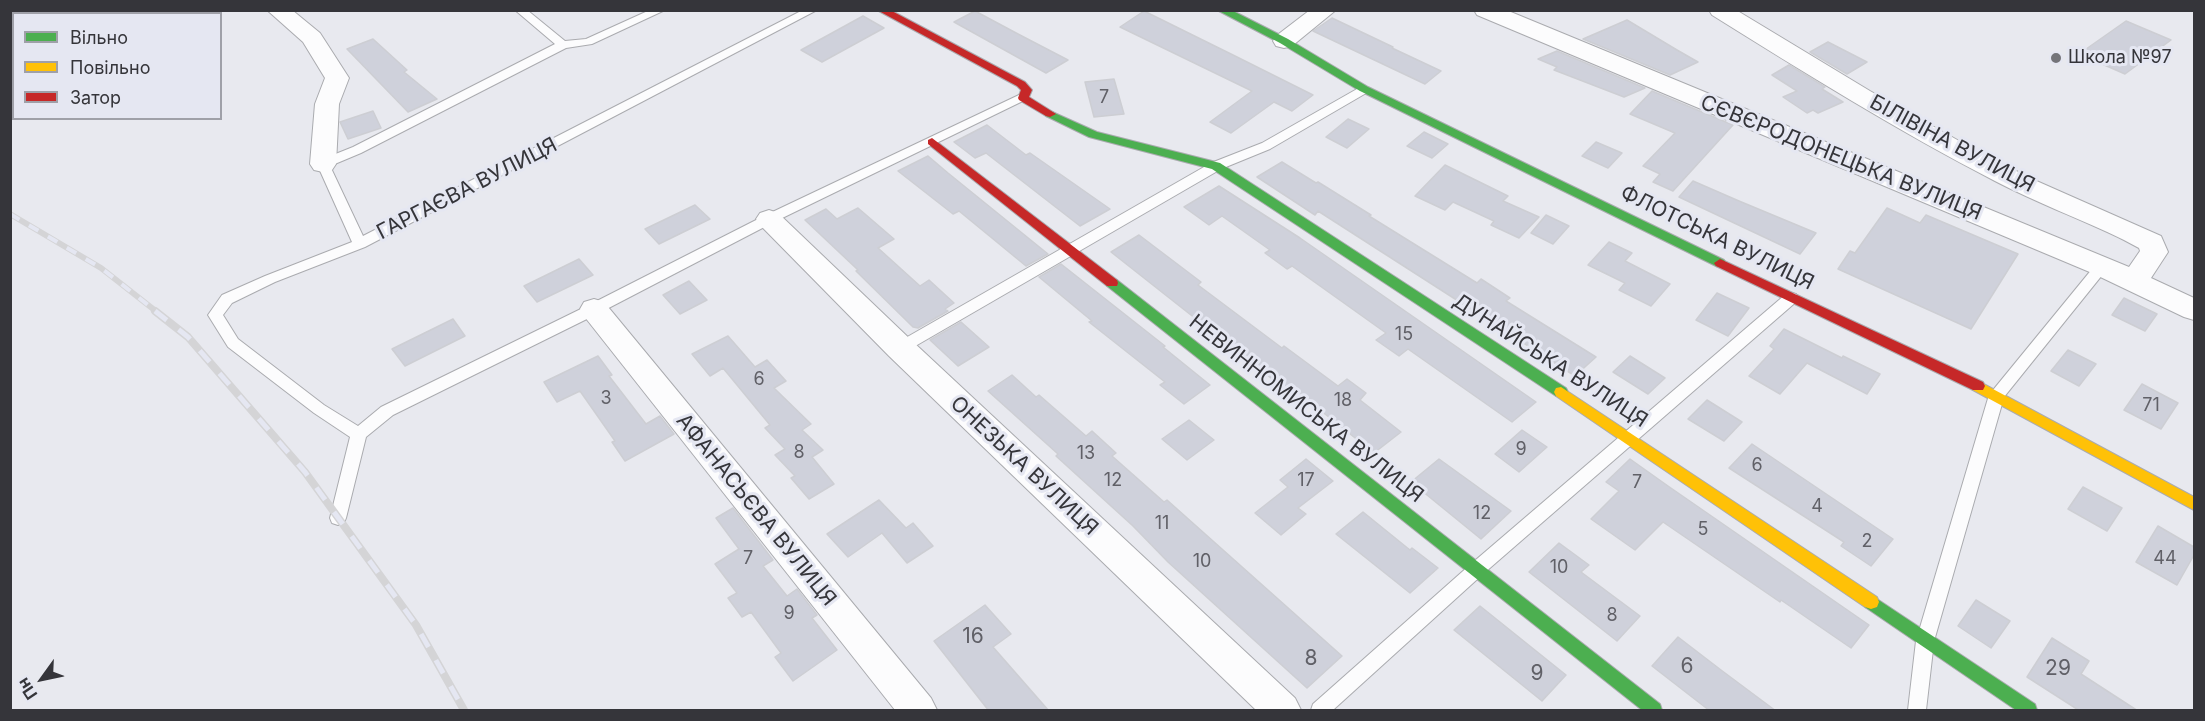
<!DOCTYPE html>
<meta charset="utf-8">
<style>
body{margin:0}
#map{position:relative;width:2205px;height:721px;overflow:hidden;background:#e8e9ef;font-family:Inter,sans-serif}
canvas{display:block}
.frame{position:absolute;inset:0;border:12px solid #35353a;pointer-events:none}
.legend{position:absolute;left:12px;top:12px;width:210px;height:108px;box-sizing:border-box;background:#e5e7f2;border:2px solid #9fa0a8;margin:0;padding:8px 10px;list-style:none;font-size:18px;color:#35353a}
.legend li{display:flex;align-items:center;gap:12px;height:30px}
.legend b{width:30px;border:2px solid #9fa0a8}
.north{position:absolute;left:12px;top:649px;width:60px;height:60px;-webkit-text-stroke:4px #e5e7f2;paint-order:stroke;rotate:237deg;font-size:16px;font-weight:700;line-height:24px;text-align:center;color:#35353a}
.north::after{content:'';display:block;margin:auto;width:21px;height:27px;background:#35353a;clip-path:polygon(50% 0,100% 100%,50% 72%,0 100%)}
</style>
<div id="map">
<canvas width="2205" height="721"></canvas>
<div class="frame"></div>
<ul class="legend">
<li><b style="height:8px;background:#4caf50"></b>Вільно</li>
<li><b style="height:8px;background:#ffc107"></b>Повільно</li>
<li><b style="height:8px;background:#c62828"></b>Затор</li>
</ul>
<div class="north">Пн</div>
</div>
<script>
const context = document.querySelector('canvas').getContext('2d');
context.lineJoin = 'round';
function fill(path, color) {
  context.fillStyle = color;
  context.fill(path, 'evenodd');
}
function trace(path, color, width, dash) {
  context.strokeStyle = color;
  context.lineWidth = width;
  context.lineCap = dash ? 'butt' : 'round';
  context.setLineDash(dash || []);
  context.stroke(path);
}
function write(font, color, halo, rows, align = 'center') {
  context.font = font + ' Inter,sans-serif';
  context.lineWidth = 6;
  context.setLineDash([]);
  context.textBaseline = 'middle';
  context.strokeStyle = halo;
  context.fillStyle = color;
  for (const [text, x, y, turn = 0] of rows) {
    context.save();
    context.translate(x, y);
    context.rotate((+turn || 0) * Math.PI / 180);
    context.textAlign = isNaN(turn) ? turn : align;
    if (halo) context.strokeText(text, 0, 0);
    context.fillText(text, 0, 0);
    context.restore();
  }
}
const building = new Path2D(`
 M975 11 1018 34 1068 60 1046 73 954 22Z
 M1144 11 1233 55 1313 95 1292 111 1274 102 1231 133 1210 122 1252 91 1120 27Z
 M863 16 884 28 822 62 801 50Z
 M1332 18 1393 47 1392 48 1441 71 1425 84 1313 31Z
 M1627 20 1677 50 1698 62 1670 75 1583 39Z
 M2126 21 2171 40 2125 74 2079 54Z
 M373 39 407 70 404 72 437 99 408 112 347 49Z
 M1828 42 1867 62 1847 74 1810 52Z
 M1557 51 1645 88 1624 97 1554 70 1557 67 1538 59Z
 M1789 65 1825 87 1822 89 1843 102 1818 113 1813 110 1807 113 1783 97 1797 91 1772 75Z
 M1114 79 1124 114 1094 117 1085 82Z
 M1652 91 1733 125 1673 191 1653 182 1660 174 1643 166 1675 133 1630 114Z
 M373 111 381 128 348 139 340 122Z
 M1348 119 1369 129 1347 148 1326 137Z
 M987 125 1026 155 1030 153 1110 209 1080 226 986 153 975 158 954 142Z
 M1424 132 1448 144 1432 158 1407 146Z
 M1596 142 1622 153 1608 168 1582 156Z
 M928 156 948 173 1048 254 1026 266 959 211 953 214 898 171Z
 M1282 162 1316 183 1318 182 1371 215 1369 216 1477 283 1481 279 1510 298 1506 301 1596 357 1575 376 1318 211 1315 215 1257 177Z
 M1445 165 1508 196 1503 201 1539 217 1519 238 1491 225 1494 221 1453 202 1445 210 1415 196Z
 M1693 181 1739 201 1816 233 1800 254 1679 197Z
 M1219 186 1300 238 1536 402 1512 422 1408 349 1399 356 1376 340 1386 333 1292 266 1287 269 1265 253 1270 250 1222 216 1209 225 1184 207Z
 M695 205 710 219 659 244 645 229Z
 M858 208 894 239 878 248 920 286 929 280 954 303 945 309 948 311 918 328 913 327 856 271 858 270 805 220 826 209 837 219Z
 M1887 208 1920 223 1926 215 2018 254 1971 329 1838 269 1850 251 1855 253Z
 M1546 215 1569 226 1553 244 1531 233Z
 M1139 235 1201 282 1198 285 1282 348 1284 346 1338 386 1347 379 1366 393 1360 400 1401 432 1374 453 1291 387 1286 390 1111 252Z
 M1609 242 1632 253 1625 261 1670 284 1651 306 1619 290 1625 283 1588 265Z
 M579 259 593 275 537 302 524 286Z
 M1061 264 1165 346 1163 347 1210 385 1184 404 1160 385 1165 382 1089 322 1092 321 1039 277Z
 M689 281 707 300 680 314 663 295Z
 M1717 293 1749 308 1728 336 1696 320Z
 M2124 298 2157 314 2145 331 2112 315Z
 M453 319 465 336 405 366 392 349Z
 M961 322 989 347 958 366 930 340Z
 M1784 329 1842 358 1843 356 1880 374 1867 394 1807 363 1780 394 1749 376 1774 349 1770 346Z
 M728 336 755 367 767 360 786 381 774 388 811 424 802 430 823 450 812 457 834 484 809 499 791 478 795 476 775 455 785 449 765 428 770 425 723 368 710 376 692 354Z
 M2068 350 2096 364 2079 386 2051 371Z
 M598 356 612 375 609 376 646 424 660 416 674 434 625 461 612 442 615 441 580 391 557 402 544 382Z
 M1630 356 1665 378 1648 394 1613 372Z
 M1012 375 1036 397 1039 395 1086 436 1092 431 1116 453 1112 456 1164 502 1167 500 1342 656 1307 688 1168 562 1133 526 1056 456 1058 454 988 391Z
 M2142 384 2178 403 2161 429 2124 410Z
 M1707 400 1742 422 1724 441 1688 419Z
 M1189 420 1214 440 1187 460 1162 439Z
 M1522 430 1547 447 1519 472 1495 454Z
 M1752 444 1893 539 1871 566 1841 546 1844 542 1729 468Z
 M1306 459 1333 481 1298 508 1306 514 1281 535 1255 513 1288 487 1280 480Z
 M1439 459 1511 511 1481 539 1411 482Z
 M1630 459 1668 486 1869 625 1851 648 1781 600 1780 602 1663 522 1635 550 1591 519 1619 491 1606 482Z
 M2083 487 2122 508 2107 531 2068 509Z
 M879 500 906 528 913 523 933 546 907 563 882 533 848 557 827 534Z
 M733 508 773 560 763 566 787 596 797 589 817 615 812 618 837 650 793 681 775 657 781 653 751 612 742 617 728 598 737 593 715 564 739 549 716 518Z
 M1363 512 1410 550 1412 548 1438 568 1410 593 1336 534Z
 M2158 526 2194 547V555L2177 585 2136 562Z
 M1559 543 1589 565 1581 572 1640 616 1617 641 1529 572Z
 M1976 600 2010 621 1991 648 1958 626Z
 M985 605 1011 634 993 647 1049 711H989L934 641Z
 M1480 606 1566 675 1542 701 1454 630Z
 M1678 637 1721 670 1776 711H1710L1652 666Z
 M2052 638 2089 661 2081 674 2138 711H2080L2027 677Z`);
const lane = new Path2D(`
 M515 10H527L565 41 586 39 650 10H665L592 44 566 48 361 153 330 166 363 236 803 10H817L365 247 275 282 232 303 223 315 238 339 324 405 358 426 381 407 589 305 764 216 1019 95 1023 94 1029 98 774 222 599 313 393 415 366 437 346 518 344 523 338 525 332 523 330 518 350 437 314 413 228 347 208 315 222 295 265 276 352 242 317 164 318 161 353 147 555 44Z
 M1364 85 1370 89 1368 92 1270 149 1221 169 905 352H895L893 348 895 344 1211 163 1262 143Z
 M2102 261 2109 266 2107 269 2004 397 1934 641 1926 710H1908L1916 641 1989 395 2097 263Z
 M1791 293 1796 294 1798 298 1796 302 1483 574 1333 710H1311L1313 704 1471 564 1786 294Z`);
const street = new Path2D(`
 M267 10H292L320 33 349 78 339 104 336 164 332 170 323 172 314 170 310 164 315 104 325 78 303 42Z
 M1310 10H1336L1292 46 1284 48 1276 46 1273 41 1276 36Z
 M1474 10H1506L2129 267 2140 251 2139 248 2124 240C2081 219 2037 203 1995 181 1898 131 1805 73 1712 15L1709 10H1736L1870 91 1977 151 2032 179 2161 236 2168 252 2151 278 2194 298V320L2184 317 2092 273 1477 15Z
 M769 210 778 213 911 340 1295 698 1301 710H1256L889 356 760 225 756 219 760 213Z
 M594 299 604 302 931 698 937 710H895L584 316 580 309 584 302Z`);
const fast = new Path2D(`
 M1217 10H1231L1288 39 1368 87 1724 260 1726 263 1720 267 1716 266 1360 91 1280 43Z
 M1050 111 1097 132 1220 163 1566 388 1568 392 1566 396H1556L1212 169 1089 137 1046 116 1044 114Z
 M1112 279 1117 280 1660 704 1662 710H1642L1107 286 1106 283Z
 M1871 595 2035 704 2037 710H2016L1865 607 1863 602 1865 597Z`);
const slow = new Path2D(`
 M1978 381 2194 497V510L1973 390 1971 386 1973 382Z
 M1561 387 1877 597 1879 602 1877 607 1871 609 1865 607 1556 396 1554 392 1556 388Z`);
const jam = new Path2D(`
 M877 10H890L1025 82 1032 90 1029 97 1056 114 1050 117 1046 116 1019 100 1018 98 1021 90 1017 86Z
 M932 138 1117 280 1118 283 1117 286H1107L928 144V140Z
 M1720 259 1983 382 1985 386 1983 390H1973L1716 266 1714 263Z`);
const railFar1 = new Path2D(`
 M10 214 101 268 157 312`);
const rail = new Path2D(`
 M155 311 188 337 305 472 416 625 464 710`);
const markers = [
 [2056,58,6,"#747479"]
];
const farPoinames = [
 ["Школа №97",2068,58]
];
const numberNames = [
 ["7",1104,98],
 ["15",1404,335],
 ["6",759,380],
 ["3",606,399],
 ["18",1343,401],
 ["71",2151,406],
 ["9",1521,450],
 ["8",799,453],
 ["13",1086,454],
 ["6",1757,466],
 ["12",1113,481],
 ["17",1306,481],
 ["7",1637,483],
 ["4",1817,507],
 ["12",1482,514],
 ["11",1162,524],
 ["5",1703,530],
 ["2",1867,542],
 ["7",748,559],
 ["44",2165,559],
 ["10",1202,562],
 ["10",1559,568],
 ["9",789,614],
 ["8",1612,616]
];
const streetNames = [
 ["БІЛІВІНА ВУЛИЦЯ",1952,144,28],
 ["СЄВЄРОДОНЕЦЬКА ВУЛИЦЯ",1841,158,22],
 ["ГАРГАЄВА ВУЛИЦЯ",467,189,-27],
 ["ФЛОТСЬКА ВУЛИЦЯ",1717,238,26],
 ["ДУНАЙСЬКА ВУЛИЦЯ",1550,361,33],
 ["НЕВИННОМИСЬКА ВУЛИЦЯ",1306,409,38],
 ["ОНЕЗЬКА ВУЛИЦЯ",1024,466,43],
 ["АФАНАСЬЄВА ВУЛИЦЯ",756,510,51]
];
const nearNumbernames = [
 ["16",973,637],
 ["8",1311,659],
 ["6",1687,667],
 ["29",2058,669],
 ["9",1537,674]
];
fill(building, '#cfd1db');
trace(building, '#cdced3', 1.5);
trace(lane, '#aaabaf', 2);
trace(street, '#aaabaf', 2);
trace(fast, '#aaabaf', 2);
trace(slow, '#aaabaf', 2);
trace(jam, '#aaabaf', 2);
fill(lane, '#fcfcfd');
fill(street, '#fcfcfd');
fill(fast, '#4caf50');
fill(slow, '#ffc107');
fill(jam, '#c62828');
trace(railFar1, '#d4d4d6', 6);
trace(rail, '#d4d4d6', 8);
trace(railFar1, '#e5e7f2', 4, [11]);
trace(rail, '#e5e7f2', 5, [15]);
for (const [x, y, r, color] of markers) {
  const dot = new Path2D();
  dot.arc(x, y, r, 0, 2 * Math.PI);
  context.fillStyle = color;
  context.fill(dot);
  trace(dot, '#e5e7f2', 2);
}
write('18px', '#35353a', '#e5e7f2', farPoinames, 'left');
write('18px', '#606067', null, numberNames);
write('21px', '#35353a', '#e5e7f2', streetNames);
write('21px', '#606067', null, nearNumbernames);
</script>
